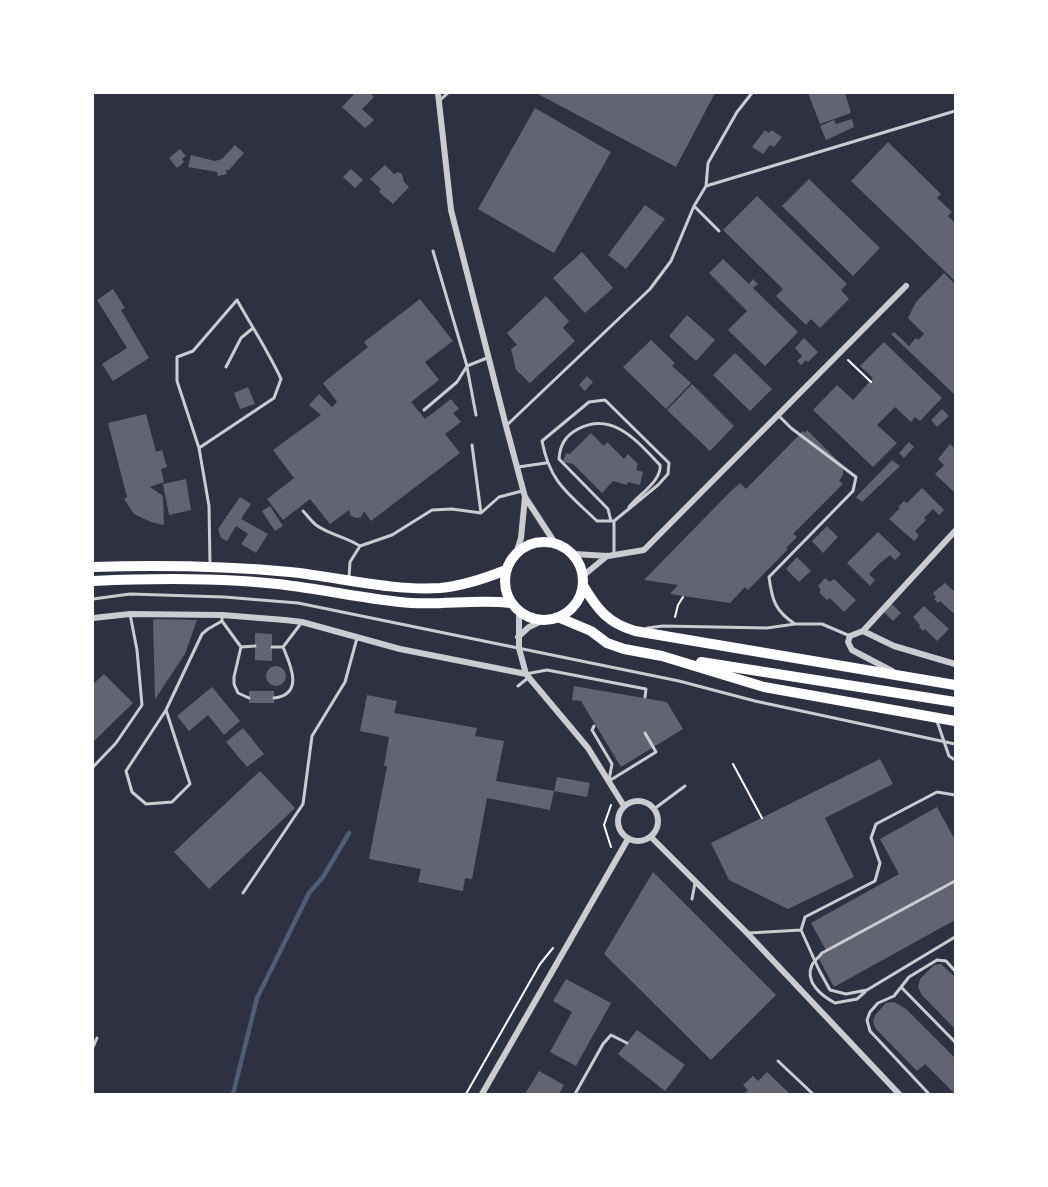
<!DOCTYPE html>
<style>
body{margin:0}
#map{position:relative;width:1048px;height:1187px;overflow:hidden;background:#2d3142;font-family:"Golos Text",sans-serif}
canvas{display:block}
.frame{position:absolute;inset:0;border:94px solid #fff;pointer-events:none}
</style>
<div id="map">
<canvas width="1048" height="1187"></canvas>
<div class="frame"></div>
</div>
<script>
const context = document.querySelector('canvas').getContext('2d');
context.lineJoin = 'round';
function trace(path, color, width, dash) {
  context.strokeStyle = color;
  context.lineWidth = width;
  context.lineCap = dash ? 'butt' : 'round';
  context.setLineDash(dash || []);
  context.stroke(path);
}
function fill(path, color) {
  context.fillStyle = color;
  context.fill(path, 'evenodd');
}
const stream = new Path2D(`
 M233 1094 257 998 309 893 323 877 349 833`);
const building = new Path2D(`
 M355 93H370L374 97 362 109 374 120 365 128 342 107Z
 M536 93H715L676 167Z
 M808 93H845L851 113 820 124Z
 M535 108 611 152 554 253 478 209Z
 M852 119 854 127 826 140 820 126 834 120 836 124Z
 M765 130 769 133 771 130 782 137 774 147 770 145 763 154 752 147Z
 M888 142 941 194 937 198 952 212 948 216 955 223V281L851 181Z
 M235 145 244 153 229 170H226L227 174 218 176 217 172 188 167 191 155 215 161 222 159Z
 M180 149 186 156 182 159 184 162 177 168 169 158Z
 M385 165 394 174 398 172 402 174 404 182 409 187 393 204 379 192 381 189 370 179Z
 M351 169 363 180 355 188 343 177Z
 M809 179 880 248 853 276 782 206Z
 M757 196 847 284 841 290 849 299 820 328 811 319 806 325 776 296 783 289 723 230Z
 M645 205 665 219 626 269 608 255Z
 M582 252 613 288 585 313 553 278Z
 M723 259 749 284 753 279 758 284 753 288 798 332 765 366 728 330 747 311 709 273Z
 M944 273 955 284V395L891 334 894 332 909 346 916 338 918 340 924 334 908 318 916 302Z
 M113 289 125 308 121 310 149 358 113 381 102 364 127 348 97 300Z
 M546 296 569 321 563 328 575 341 530 383 516 370 511 349 517 345 507 333Z
 M420 299 453 341 425 362 439 380 411 402 425 419 451 399 459 409 453 413 461 422 445 434 460 453 371 521 364 511 361 517 357 518 351 516 349 510 330 524 310 499 283 520 267 499 294 478 273 450 321 415 309 405 319 394 332 407 337 402 323 383 368 347 364 342Z
 M687 315 715 340 696 361 669 336Z
 M804 338 818 352 808 362 806 360 801 365 797 361 802 356 795 348Z
 M651 340 675 363 672 366 691 383 666 409 623 367Z
 M884 342 942 398 920 421 915 417 911 422 895 407 877 425 897 443 873 467 813 410 837 385 853 400 873 378 860 366Z
 M735 353 772 389 750 411 713 375Z
 M587 376 593 382 585 391 579 385Z
 M692 384 734 426 710 451 667 410Z
 M248 387 255 404 240 409 234 393Z
 M942 409 949 416 937 427 931 420Z
 M146 414 156 452 162 450 167 467 161 469 164 482 150 487 163 496 164 525 151 522 134 514 124 499 127 497 108 423Z
 M807 430 843 466V475L839 481 843 484 793 534 797 537 786 548 788 549 748 590 745 587 730 603 670 594 678 585 644 580 729 493 740 483 746 489 803 431 805 433Z
 M591 433 604 446 607 442 624 459 628 454 638 464 636 470 643 472 640 485 628 482 627 485 613 481 602 493 573 464 563 462 566 453 570 454Z
 M909 442 914 447 904 458 899 453Z
 M950 444 953 447 955 445 954 492 935 474 944 465 938 459Z
 M892 460 900 466 862 502 856 497Z
 M186 479 191 510 169 515 163 484Z
 M922 488 944 510 939 515 933 509 924 518 926 520 915 531 919 536 914 541 889 519 900 508 898 507 904 501 907 503Z
 M240 497 251 504 241 519 268 534 256 553 241 544 248 534 236 526 227 541 221 538 218 529Z
 M270 506 283 526 275 531 262 511Z
 M827 526 838 537 823 553 812 541Z
 M878 532 901 554 895 560 890 555 879 564 869 574 875 580 870 586 847 563Z
 M797 557 811 571 799 582 786 569Z
 M825 578 830 582 834 579 856 600 844 612 830 598 827 600 819 592 821 590 818 586Z
 M945 583 955 592V611L953 613 940 601 938 603 934 599 936 597 933 593Z
 M891 603 901 613 893 621 883 611Z
 M924 606 949 629 937 641 925 629 923 631 919 627 920 625 913 617Z
 M157 619 197 620 185 654 155 699 153 620Z
 M255 633 272 634V661L255 660Z
 M266 676a10 10 0 1 1 20 0a10 10 0 1 1-20 0Z
 M104 674 133 703 93 742V684Z
 M574 686 667 702 683 729 621 767 581 701 572 700Z
 M212 687 240 721 224 735 208 715 189 731 177 716Z
 M249 691H274V703H249Z
 M367 695 397 701 394 713 477 728 475 736 504 741 496 781 554 791 550 810 487 798 472 879 465 878 463 891 418 882 421 869 369 859 387 766H384L389 737 360 731Z
 M243 728 264 754 247 767 226 742Z
 M880 759 893 784 825 818 854 877 788 909 729 880 711 843Z
 M260 771 295 808 209 889 174 852Z
 M557 777 590 783 587 797 554 791Z
 M937 807 955 840V920L834 987 818 957 827 952 811 923 899 874 880 839Z
 M653 872 776 995 711 1060 604 954Z
 M941 964 955 977V1029L922 995 918 987 920 979 934 965Z
 M566 979 611 1003 576 1066 550 1052 572 1012 553 1001Z
 M894 1002 906 1009 955 1058V1094L925 1064 917 1071 876 1029 873 1022 875 1015 886 1003Z
 M637 1030 685 1065 665 1091 618 1054Z
 M539 1071 564 1085 559 1094H525Z
 M767 1072 790 1094H744L748 1090 743 1085 753 1076 758 1081Z`);
const path = new Path2D(`
 M848 360 871 382
 M675 617 678 605 683 597
 M733 764 762 818
 M611 805 604 825 611 847
 M466 1094 540 964 553 948`);
const service = new Path2D(`
 M439 101 448 93
 M706 186 708 163 737 112 752 93
 M694 206 719 231
 M433 251 467 366 487 358
 M226 367 241 338 253 328
 M467 367 476 415
 M424 410 457 382 467 366
 M778 415 791 428 856 477 853 491 769 577C772 600 775 611 795 624
 M507 425 650 289 671 261 694 206 706 186 955 111
 M472 445 481 513
 M199 448 177 381V357L193 351 237 300C252 327 268 351 281 379L274 398 199 448 209 506 210 565
 M518 467 546 463
 M303 511C307 515 311 521 316 525 330 535 344 536 360 546
 M611 521 608 509 559 459C560 445 565 436 578 429 613 411 637 441 660 465 662 481 638 495 629 507
 M614 553V521L658 485 668 474 669 463 605 400 589 402 542 441C550 483 568 493 597 521H614
 M349 577 350 562 360 546 392 535 432 510 452 509 481 513 499 497 522 491
 M93 599 130 594 224 597 298 603 679 681 755 701 955 744
 M222 615V621L241 647 255 646
 M647 628 663 626 767 628 795 624H822L850 636
 M241 647 234 677V684L238 693 249 698
 M272 647H283L302 622
 M526 674 547 670 646 689 645 697
 M518 686 528 678
 M274 698C305 694 290 664 283 647
 M166 710 190 784 172 802 146 804 132 792 126 771 166 710 202 634 208 629 222 621
 M937 721 949 756 955 760
 M594 726 592 730 612 764 609 780
 M93 767 116 743 142 705 137 650 130 614
 M609 781 656 752 645 733
 M955 795 937 792 876 824 871 838 880 863 875 881 805 917 801 930 819 970 830 990 846 994 867 990 955 937
 M654 809 685 786
 M243 893 303 804 312 736 345 682 357 638
 M692 899 695 883
 M749 933 801 930
 M902 988 955 1042
 M865 992 857 999 835 1003C822 996 804 982 812 965 814 961 819 957 822 953L955 881
 M93 1047 97 1038
 M778 1061 813 1094
 M575 1094 603 1044 611 1035 627 1043
 M929 1094 870 1031 867 1020 870 1012 878 1003 894 996 909 977 937 960 946 961 955 971`);
const minor = new Path2D(`
 M438 93 451 210 506 426 525 497 555 543
 M516 554 521 538 525 497
 M574 554 608 556 644 550 906 286
 M584 575 607 556
 M519 612V648L526 674 588 748 624 806
 M93 618 130 614 222 615 285 620 302 622 400 649 526 674
 M863 631 894 646 955 664
 M518 637 529 627 542 621
 M892 671 852 650 848 642 850 636 863 631 955 531
 M618 821a20 20 0 1 1 40 0a20 20 0 1 1-40 0Z
 M651 837 747 933 899 1094
 M482 1094 628 839`);
const primary = new Path2D(`
 M505 581a39 39 0 1 1 78 0a39 39 0 1 1-78 0Z
 M93 567C159 565 224 566 290 572 339 577 390 591 440 588 463 586 486 578 506 570
 M93 581C159 578 228 577 293 586 332 591 372 600 411 603 444 605 478 599 511 603
 M584 587C598 610 608 623 635 631L955 685
 M560 618 591 631 607 643 624 649 662 656 764 687 955 721
 M701 662 955 702`);
trace(stream, '#4f5d75', 4.5);
fill(building, '#626471');
trace(path, '#fff', 2);
trace(service, '#caccd0', 3);
trace(minor, '#caccd0', 6);
trace(primary, '#fff', 10);
</script>
